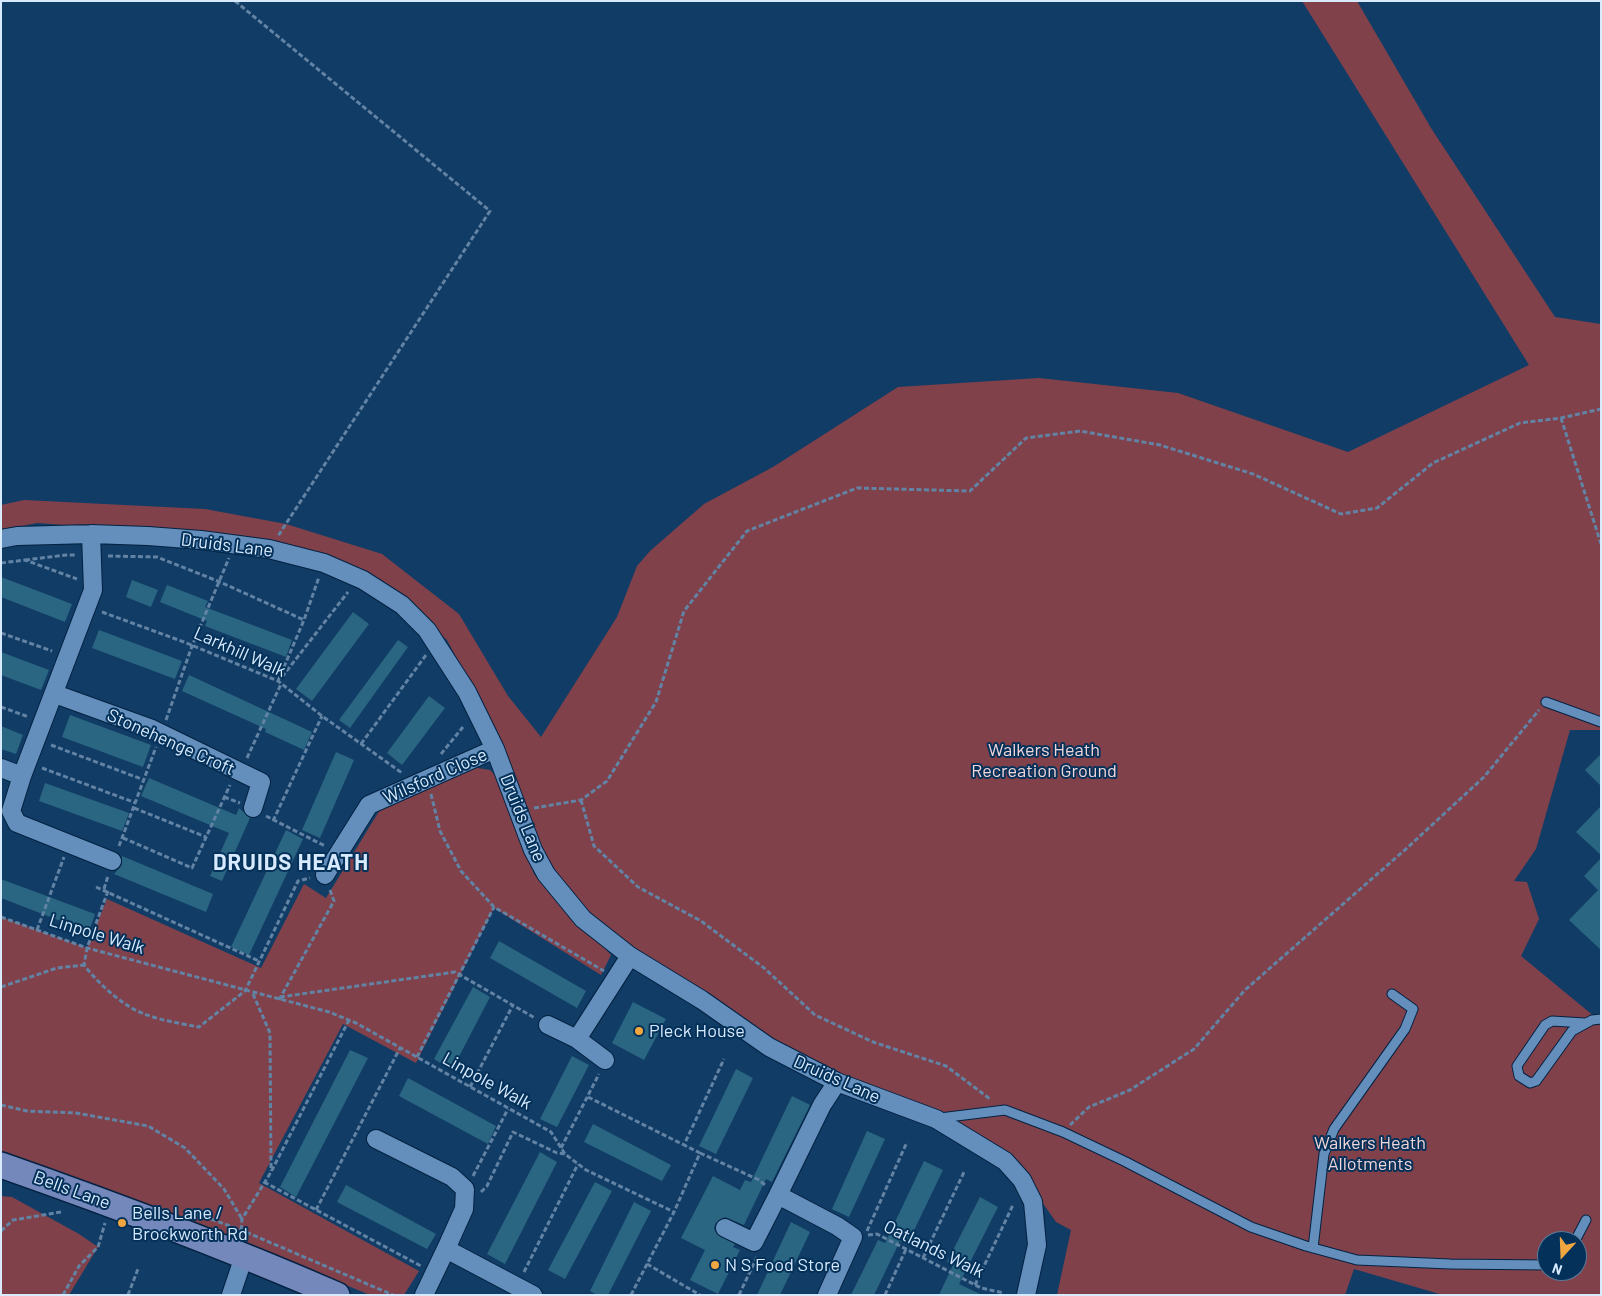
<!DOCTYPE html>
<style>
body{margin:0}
#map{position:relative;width:1602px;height:1296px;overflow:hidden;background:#113c65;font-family:Barlow,sans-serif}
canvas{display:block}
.frame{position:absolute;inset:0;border:2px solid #d7eafe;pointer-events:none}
.north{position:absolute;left:1537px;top:1231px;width:50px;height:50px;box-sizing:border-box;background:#043159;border:1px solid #587b9b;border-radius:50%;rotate:200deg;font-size:14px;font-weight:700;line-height:20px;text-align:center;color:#d7eafe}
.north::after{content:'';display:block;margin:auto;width:18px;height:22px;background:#f1a63f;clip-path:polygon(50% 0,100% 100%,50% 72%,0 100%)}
</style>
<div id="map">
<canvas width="1602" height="1296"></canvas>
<div class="frame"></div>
<div class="north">N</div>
</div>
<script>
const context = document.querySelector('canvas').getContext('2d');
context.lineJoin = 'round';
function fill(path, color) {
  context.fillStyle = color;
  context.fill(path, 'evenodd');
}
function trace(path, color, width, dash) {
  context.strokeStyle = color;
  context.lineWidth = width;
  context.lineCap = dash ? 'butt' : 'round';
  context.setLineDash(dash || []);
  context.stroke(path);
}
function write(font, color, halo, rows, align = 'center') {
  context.font = font + ' Barlow,sans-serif';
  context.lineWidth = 4;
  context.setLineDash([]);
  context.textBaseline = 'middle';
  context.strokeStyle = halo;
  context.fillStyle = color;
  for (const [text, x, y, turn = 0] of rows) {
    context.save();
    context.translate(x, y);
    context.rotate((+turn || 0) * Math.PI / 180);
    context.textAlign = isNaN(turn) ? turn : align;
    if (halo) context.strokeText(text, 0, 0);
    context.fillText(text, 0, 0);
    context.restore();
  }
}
const green = new Path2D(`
 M1302 1H1357L1431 128 1555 317 1601 324V730H1570L1536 849 1514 881 1527 882 1539 919 1521 956 1601 1022V1295H1443L1354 1269 1345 1295H1057L1071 1230 1056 1222 1009 1155 799 1057 631 950 584 909 547 863 505 751 447 640 388 587 205 535 37 523 1 530V505L24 500 205 509 286 524 382 554 459 614 508 696 541 737 617 617 637 566 650 551 704 504 773 467 898 387 1039 378 1178 393 1348 452 1529 365ZM1547 1241H1577V1271H1547Z
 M471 767 490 770 499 779 534 874 611 955 601 975 494 908 416 1063 343 1024 259 1183 419 1271 404 1295H370L203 1226 1 1154V917L87 948 107 899 261 968 304 884 326 898 381 808Z
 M1 1196 12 1197 79 1234 98 1247 69 1295H1Z`);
const building = new Path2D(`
 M1 577 72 604 65 622 1 597Z
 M132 580 158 590 151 607 126 597Z
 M167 585 208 601 205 607 292 640 286 657 205 626 207 621 160 602Z
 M353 612 369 624 312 701 296 689Z
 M99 630 182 661 175 679 92 648Z
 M398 640 408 647 350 728 339 720Z
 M1 652 49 670 41 690 1 675Z
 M189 675 312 732 304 750 265 732 266 729 182 691Z
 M429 696 445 708 402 765 387 753Z
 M70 715 151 745 143 767 62 737Z
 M1 726 23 735 16 754 1 749Z
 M336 752 354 760 320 838 302 830Z
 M1601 754V786L1585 770Z
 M149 778 236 815 239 808 250 818 222 881 210 876 229 833 141 796Z
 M45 783 129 813 122 831 39 801Z
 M1601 806V855L1576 832Z
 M286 830 303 839 249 955 231 947Z
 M122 856 213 894 206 912 114 874 122 865Z
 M1601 858V950L1569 920 1598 890 1584 876Z
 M1 879 95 914 89 932 1 898Z
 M499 941 586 991 577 1008 490 958Z
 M473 987 490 997 452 1070 434 1059Z
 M633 1002 666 1019 644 1060 612 1043Z
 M350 1050 368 1058 296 1197 280 1187Z
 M572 1056 589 1065 557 1127 540 1119Z
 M736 1069 753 1078 716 1154 699 1146Z
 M408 1078 496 1126 488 1144 399 1096Z
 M792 1096 810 1105 772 1182 766 1179 744 1225 725 1217 719 1220 715 1224 714 1229 717 1234 735 1244 733 1247 740 1250 718 1294 690 1280 705 1250 681 1238 713 1176 740 1190 745 1180 751 1182Z
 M593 1124 671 1165 662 1181 584 1142Z
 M867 1131 885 1139 849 1217 832 1209Z
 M540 1152 557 1162 505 1264 487 1254Z
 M924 1161 943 1170 907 1245 900 1241 874 1295H851L878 1240 885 1243Z
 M595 1182 612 1191 565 1279 548 1270Z
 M346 1185 436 1234 427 1249 337 1202Z
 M980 1197 998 1207 959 1284 982 1295H939L953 1265 947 1262Z
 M634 1202 651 1211 608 1295H597L590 1291Z
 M791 1222 810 1232 780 1295H757Z`);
const path = new Path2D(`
 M235 1 490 211 278 536
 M1561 418 1601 544
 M108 556 157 557 220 582 304 620
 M25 560 66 555H77
 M1 563 25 560 77 579
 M102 612 184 642 278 681 322 716 402 773
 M1 633 52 651
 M282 677 348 592
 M278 681 304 620 319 577
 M1 707 29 717
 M166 720 192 646 229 558
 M361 744 426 655
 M51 745 144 780
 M441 754 463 727
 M247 758 281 684
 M42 768 136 803
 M431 794 440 831 461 871 494 907 604 971
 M224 797 240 803
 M581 800 594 846 638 887 701 921 764 968 815 1015 873 1042 946 1066 990 1099
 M134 808 206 837
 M534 808 581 800 607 781 656 702 684 611 747 531 857 488 970 491 1026 438 1080 431 1160 445 1253 474 1341 514 1377 508 1433 463 1520 423 1561 418 1601 409
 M266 816 325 846
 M273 821 322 716
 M123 838 192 868 230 785
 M119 846 156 747
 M96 887 259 961
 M104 889 108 876
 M108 891 87 948 84 965C96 980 111 995 127 1005 145 1018 177 1023 199 1027L245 991 298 881 310 878
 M1 917 87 948 329 1012 356 1023 551 1132 565 1154 586 1170 674 1212
 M37 930 64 857
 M1 987 57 968 84 965
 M253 994 270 1033 271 1171
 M280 997 455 972 535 1018
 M279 1000 334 901 330 890
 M417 1057 494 907
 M470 1087 513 1005
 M588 1097 684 1145
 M1 1105 27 1111 76 1113 148 1126 185 1148 224 1189 242 1219
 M1070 1125 1089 1107 1130 1090 1194 1049 1245 990 1407 848 1484 777 1539 710
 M561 1148 599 1074
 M700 1153 759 1180 766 1186
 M473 1176 508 1109
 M264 1182 421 1266
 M481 1192 487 1186 513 1132 557 1153 565 1154
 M316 1210 400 1048
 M197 1214 241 1230 393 1295
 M241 1230 242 1219 271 1172 349 1020
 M1 1231 13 1220 61 1212
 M867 1231 907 1142
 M868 1235 877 1234 981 1288 1004 1293
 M923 1258 965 1170
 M647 1264 700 1295
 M524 1272 578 1164
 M975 1285 1013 1205
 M63 1295 79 1266 98 1247 105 1223
 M128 1295 138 1269
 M631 1295 674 1212 700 1153 684 1145 724 1059
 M739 1295 757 1257
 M885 1295 906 1249`);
const lane = new Path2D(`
 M1546 702 1601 722
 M1585 1023 1552 1021 1545 1025 1517 1066 1519 1076 1530 1083 1536 1081 1572 1031 1592 1020 1601 1019
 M940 1118 1005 1110 1063 1132 1126 1162 1251 1227 1306 1246 1357 1260 1450 1264 1547 1265
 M1575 1241 1586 1220
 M1313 1248 1324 1154 1334 1129 1405 1029 1413 1009 1392 994`);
const street = new Path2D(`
 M91 534 93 590 22 776 11 811 17 823 112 861
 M1 539 17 536 91 534 148 536 201 540 269 549 324 563 363 580 402 605 427 630 467 692 495 749 533 850 546 874 583 919 630 956 702 1000 769 1047 837 1082 936 1119 1005 1161 1022 1180 1033 1202 1037 1245 1026 1295
 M55 694 152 729 261 782 253 808
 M1 768 22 776
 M325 875 369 805 495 749
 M548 1025 577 1039 605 1060
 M577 1039 630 956
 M376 1139 452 1177 465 1189 464 1209 446 1249
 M725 1228 754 1242 778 1195
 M231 1295 244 1256
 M424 1295 446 1249 533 1295
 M827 1295 853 1237 837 1226 778 1195 822 1105 837 1082`);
const secondary = new Path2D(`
 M1 1165C115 1205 227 1247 337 1295`);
const markers = [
 [639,1031,5,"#f1a63f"],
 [122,1223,5,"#f1a63f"],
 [715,1265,5,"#f1a63f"]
];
const streetNames = [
 ["Druids Lane",227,545,7],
 ["Larkhill Walk",240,652,24],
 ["Stonehenge Croft",171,742,24],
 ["Wilsford Close",435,776,-24],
 ["Druids Lane",523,818,68],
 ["Linpole Walk",97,934,17],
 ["Druids Lane",837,1079,24],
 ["Linpole Walk",487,1081,29],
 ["Bells Lane",72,1190,20],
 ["Oatlands Walk",934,1249,26]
];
const parkNames = [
 ["Walkers Heath",1044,750],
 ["Recreation Ground",1044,771],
 ["Walkers Heath",1370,1143],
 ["Allotments",1370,1164]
];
const poiNames = [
 ["Pleck House",649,1031],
 ["Bells Lane /",132,1213],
 ["Brockworth Rd",132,1234],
 ["N S Food Store",725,1265]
];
const districtNames = [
 ["DRUIDS HEATH",291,863]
];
fill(green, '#81414b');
fill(building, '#2a6681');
trace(lane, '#032241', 11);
trace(street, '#032241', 20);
trace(secondary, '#032241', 28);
trace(path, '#6283a4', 3, [5, 2.5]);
trace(lane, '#648fbd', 9);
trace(street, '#648fbd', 18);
trace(secondary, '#7588bc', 25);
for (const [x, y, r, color] of markers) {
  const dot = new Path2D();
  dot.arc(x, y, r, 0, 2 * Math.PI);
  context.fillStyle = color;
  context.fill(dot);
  trace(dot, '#043159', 2);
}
write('18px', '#d7eafe', '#043159', streetNames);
write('18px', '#f2d6d9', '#043159', parkNames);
write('18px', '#d7eafe', '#043159', poiNames, 'left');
context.letterSpacing = '1px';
write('bold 22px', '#d7eafe', '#043159', districtNames);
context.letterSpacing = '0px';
</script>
